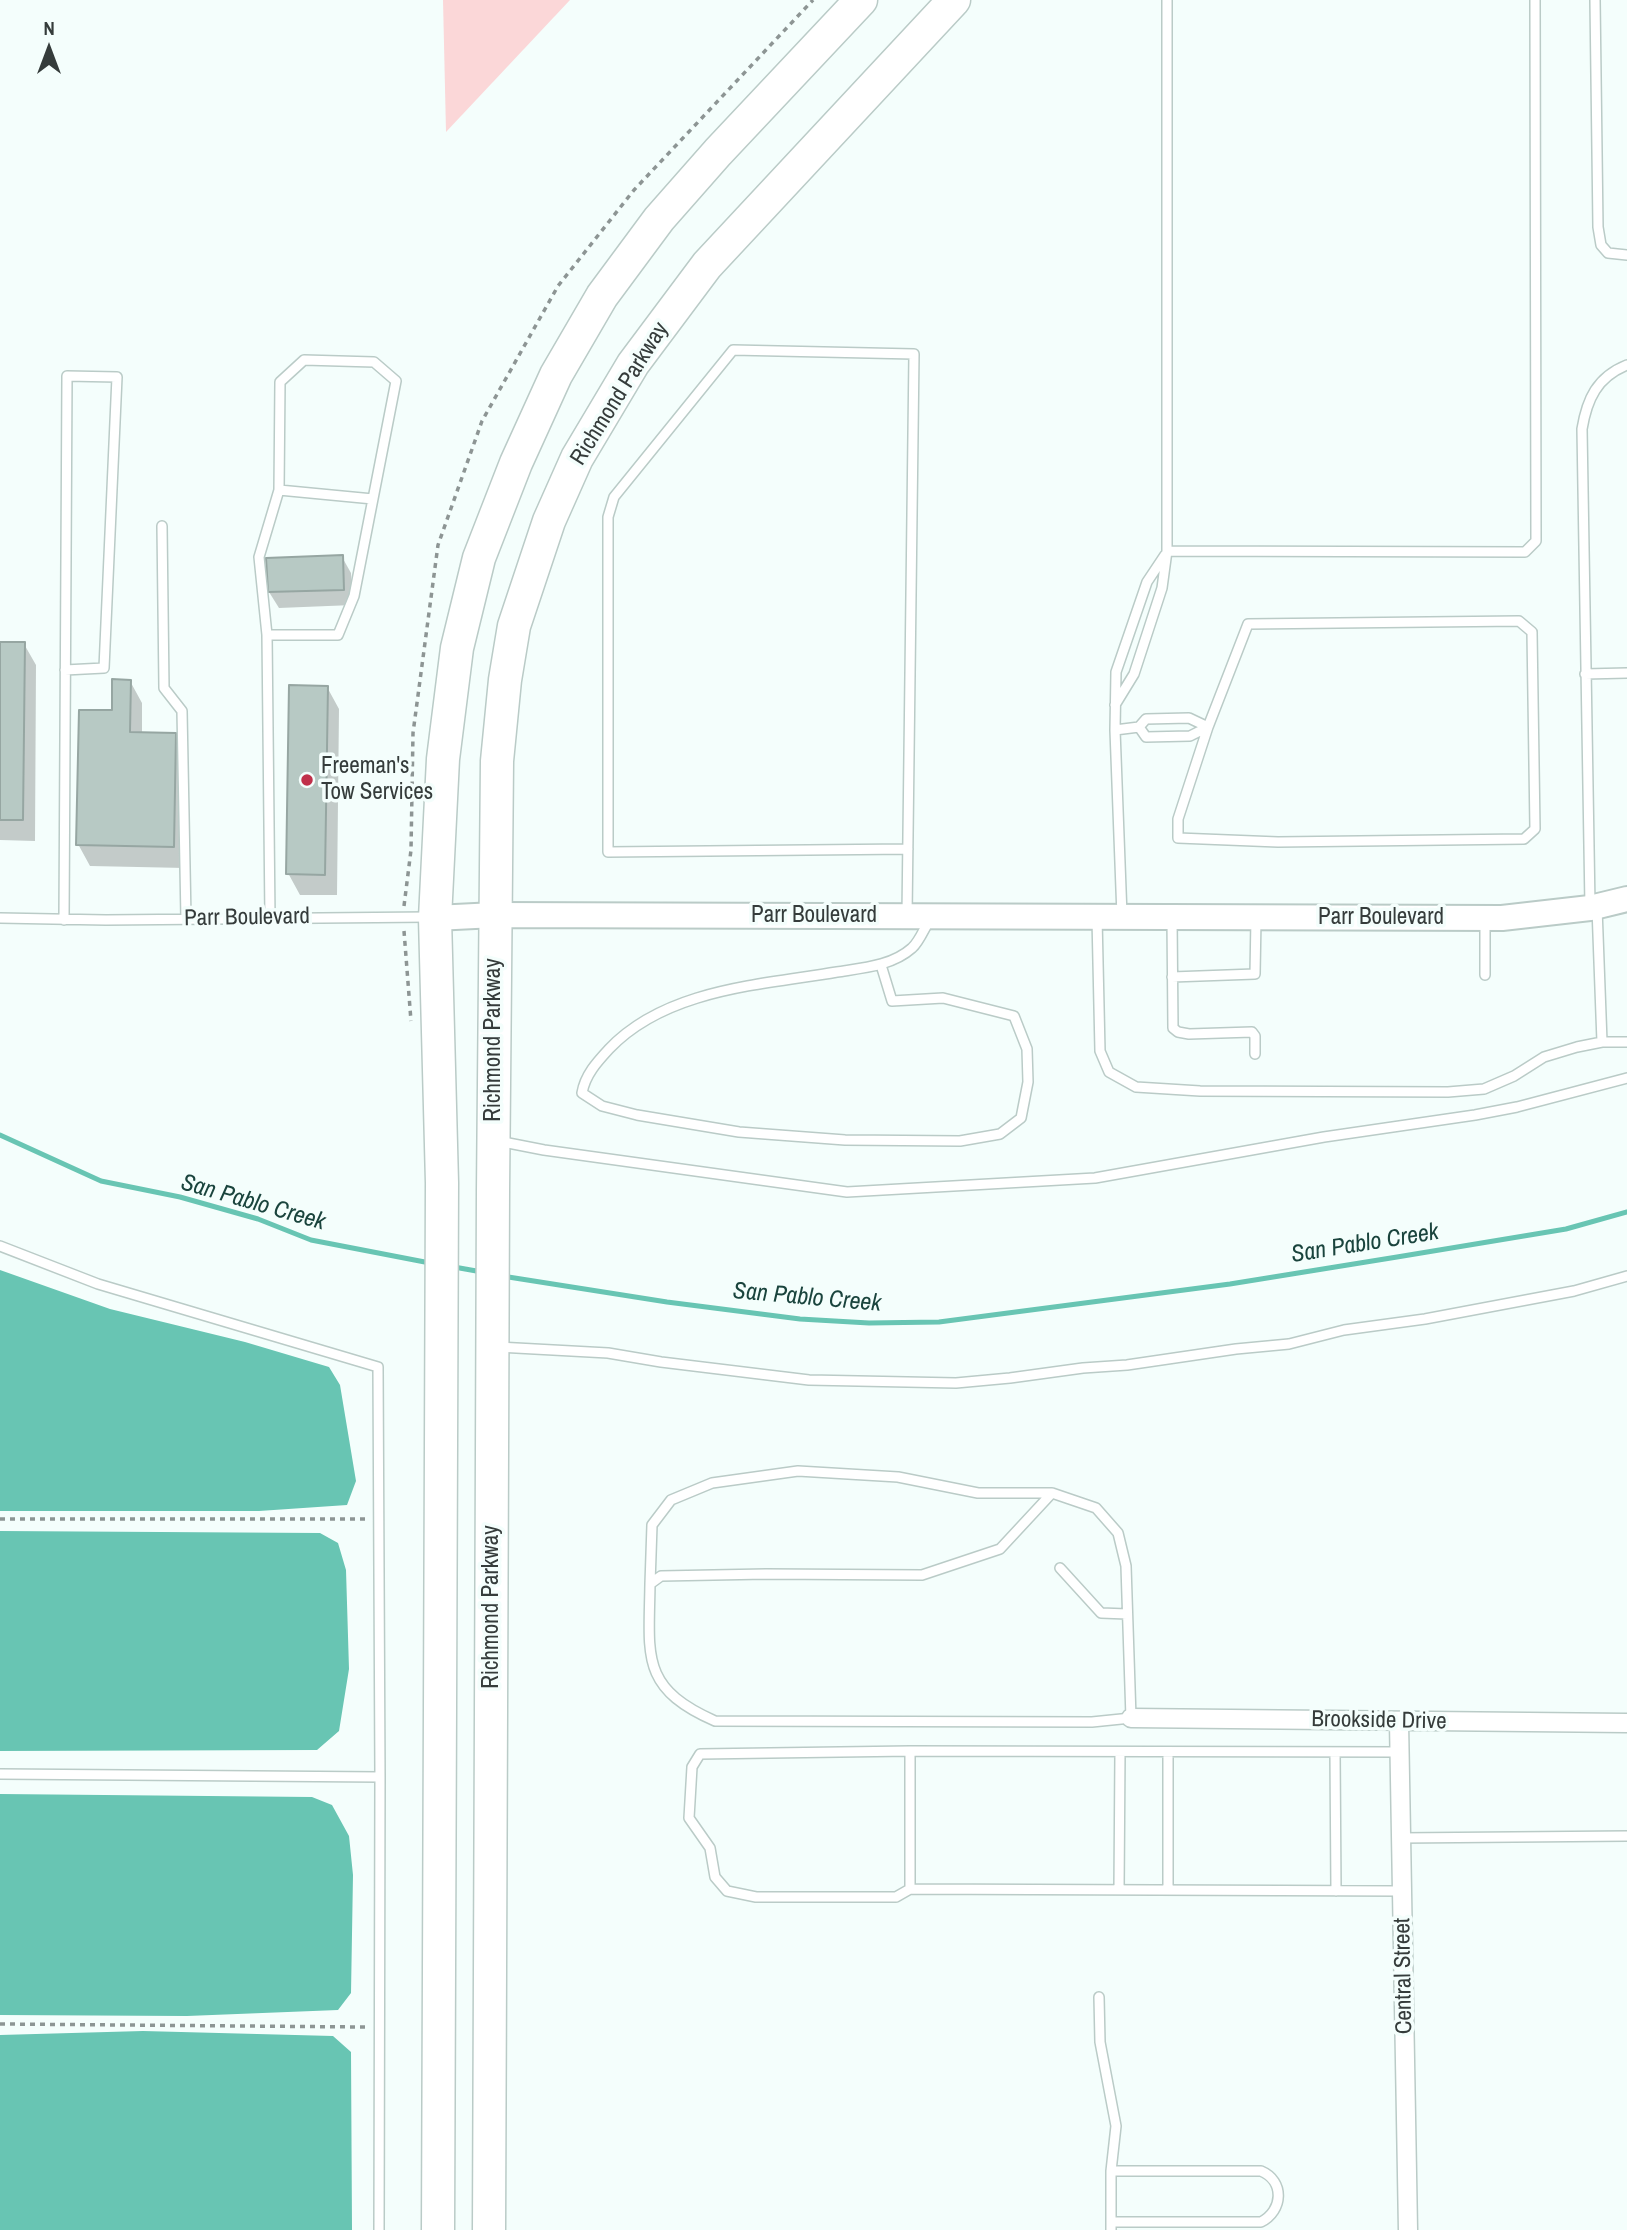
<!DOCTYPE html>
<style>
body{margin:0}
#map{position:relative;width:1627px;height:2230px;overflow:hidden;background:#f4fefc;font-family:"Archivo Narrow",sans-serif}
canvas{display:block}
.north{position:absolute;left:14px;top:14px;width:70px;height:70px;-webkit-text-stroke:5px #f4fefc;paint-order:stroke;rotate:0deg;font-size:19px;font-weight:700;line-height:28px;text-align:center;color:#353c3b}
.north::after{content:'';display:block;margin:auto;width:24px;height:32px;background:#353c3b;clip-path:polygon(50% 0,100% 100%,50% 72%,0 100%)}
</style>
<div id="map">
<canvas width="1627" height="2230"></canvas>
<div class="north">N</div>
</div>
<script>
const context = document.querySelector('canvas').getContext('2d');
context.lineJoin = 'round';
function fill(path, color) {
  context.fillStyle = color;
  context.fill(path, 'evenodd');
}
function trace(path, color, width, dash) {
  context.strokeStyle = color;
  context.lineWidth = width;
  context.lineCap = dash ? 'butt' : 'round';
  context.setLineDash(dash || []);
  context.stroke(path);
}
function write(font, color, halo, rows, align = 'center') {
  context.font = font + ' "Archivo Narrow",sans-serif';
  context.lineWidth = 7;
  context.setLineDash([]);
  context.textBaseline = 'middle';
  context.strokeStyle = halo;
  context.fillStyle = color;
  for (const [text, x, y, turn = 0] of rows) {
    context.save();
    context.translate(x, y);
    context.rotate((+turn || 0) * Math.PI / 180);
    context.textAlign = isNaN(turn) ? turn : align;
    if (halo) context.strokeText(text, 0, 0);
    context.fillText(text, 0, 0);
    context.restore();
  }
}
const green = new Path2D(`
 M443 0H570L446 132Z`);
const water = new Path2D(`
 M0 1270 110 1309 245 1342 329 1367 340 1385 356 1481 347 1505 259 1511H0Z
 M0 1531 320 1533 338 1543 346 1570 349 1669 339 1731 317 1750 0 1751Z
 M0 1794 312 1797 332 1805 349 1836 353 1875 351 1993 338 2010 187 2016 0 2015Z
 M143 2031 333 2036 351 2052 352 2230H0V2035Z`);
const shadow = new Path2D(`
 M342 557 351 573 353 605 279 608 269 592Z
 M0 644H24L36 665 35 841 0 840Z
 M130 681 142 703V734L175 735 187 756 185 868 90 866 78 844 113 712Z
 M327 687 339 709 337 895H300L288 873Z`);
const stream = new Path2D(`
 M0 1135 101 1181 180 1197 258 1219 311 1240 430 1263
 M454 1267 482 1272
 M502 1276 667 1302 800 1319 869 1323 939 1322 1230 1284 1397 1257 1566 1229 1627 1212`);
const building = new Path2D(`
 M343 555 344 590 268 592 266 558Z
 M0 642H25L23 820H0Z
 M112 679 131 680 130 732 176 733 174 847 76 845 79 710H112Z
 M289 685 328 686 325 875 286 874Z`);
const path = new Path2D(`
 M404 906 411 850 413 733 438 545 482 421 558 286 634 190 813 0
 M404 931 411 1021
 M0 1519H365
 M0 2024 365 2027`);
const lane = new Path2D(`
 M1595 0 1598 227 1601 245 1608 253 1627 255
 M279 490 373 499
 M162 526 164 688 182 711 186 919
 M1167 551 1525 552 1536 541 1535 0
 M1519 621 1532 632 1535 829 1524 839 1278 842 1178 838V819L1208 727 1248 624Z
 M267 635H338L354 596 396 381 374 362 304 360 280 382 279 490 259 557 267 635 270 918
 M1585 674 1627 673
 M1115 705 1134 674 1162 588 1167 551V0
 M1139 727 1146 737 1190 736 1208 727
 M1115 730 1139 727 1146 719 1189 718 1208 727
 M1590 906 1582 429C1587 399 1597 377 1627 365
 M1597 908 1602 1042
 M907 915 914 354 733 350 614 497 608 517V852L908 849
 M1122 916 1115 730 1116 672 1147 582 1165 555
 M0 918 106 920 429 917
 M1097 918 1100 1051 1109 1072 1136 1087 1200 1091 1448 1092 1484 1089 1514 1076 1544 1057 1577 1047 1602 1042H1627
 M1172 919 1173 1028 1178 1032 1189 1034 1252 1032 1255 1036V1054
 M64 920 67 376 117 377 104 668 65 670
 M881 965 892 1001 943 998 1014 1016 1027 1049 1028 1082 1021 1118 1000 1134 960 1141 845 1140 739 1132 637 1115 602 1106 582 1093C585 1075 597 1062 609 1049 666 989 760 985 837 972 862 968 892 966 912 948 919 942 924 929 929 921
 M1485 975V920
 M1172 977 1255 974 1256 919
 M498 1141 544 1150 847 1192 1095 1178 1324 1137 1475 1115 1517 1107 1627 1078
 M0 1246 98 1284 378 1367 380 1777 379 2230
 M498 1347 608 1353 661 1362 809 1380 956 1383 1010 1378 1083 1368 1127 1365 1236 1349 1289 1344 1344 1330 1425 1319 1574 1291 1627 1276
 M1052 1493 1096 1508 1118 1533 1126 1566 1131 1718 1092 1722 715 1721C640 1688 649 1656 650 1584L661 1576 766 1574 922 1575 1000 1549Z
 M1060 1568 1101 1613 1127 1614
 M650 1584 652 1525 671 1500 712 1483 798 1471 898 1477 978 1493H1052
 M910 1751 700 1754 692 1767 689 1818 710 1848 715 1877 727 1891 756 1897H896L910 1889
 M1168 1752V1890
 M1335 1752 1336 1891
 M1400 1752 910 1751V1889L1402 1891
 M0 1774 380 1777
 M1401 1838 1627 1836
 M1119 1890 1120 1752
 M1099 1997 1100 2042 1116 2126 1111 2171V2230
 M1111 2171H1261C1285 2181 1283 2211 1261 2222H1111`);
const street = new Path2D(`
 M1131 1718 1627 1723
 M1399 1722 1408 2230`);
const secondary = new Path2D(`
 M435 918 495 915 1502 918 1590 908 1627 899`);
const highway = new Path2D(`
 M438 2230 442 1183 435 918 443 759 457 648 479 558 516 463 556 375 602 296 659 219 718 152 861 0
 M489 2230 493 1191 497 761 505 680 514 626 549 521 577 458 633 364 707 265 954 0`);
const markers = [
 [307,780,7,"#c0304a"]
];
const streetNames = [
 ["Richmond Parkway",620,394,-58],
 ["Parr Boulevard",814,916],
 ["Parr Boulevard",247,918,-1],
 ["Parr Boulevard",1381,918],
 ["Richmond Parkway",494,1040,-90],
 ["Richmond Parkway",492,1607,-90],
 ["Brookside Drive",1379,1721,1],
 ["Central Street",1404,1976,-91]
];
const poiNames = [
 ["Freeman's",321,767],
 ["Tow Services",321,793]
];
const waterNames = [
 ["San Pablo Creek",253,1203,16],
 ["San Pablo Creek",1365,1244,-9],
 ["San Pablo Creek",807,1298,5]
];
fill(green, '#fbd7d8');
fill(water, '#68c5b3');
fill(shadow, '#0003');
trace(stream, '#68c5b3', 5);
fill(building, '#b7c9c4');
trace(building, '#96a6a2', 2);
trace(lane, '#bacbc7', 12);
trace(street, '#bacbc7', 21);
trace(secondary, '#bacbc7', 28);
trace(highway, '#bacbc7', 35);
trace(path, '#8d9594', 3.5, [5, 5]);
trace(lane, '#fff', 9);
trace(street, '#fff', 18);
trace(secondary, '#fff', 24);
trace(highway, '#fff', 32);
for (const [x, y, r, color] of markers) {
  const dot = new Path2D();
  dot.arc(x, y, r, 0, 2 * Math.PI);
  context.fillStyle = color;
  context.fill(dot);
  trace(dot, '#f4fefc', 2.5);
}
write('23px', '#353c3b', '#f4fefc', streetNames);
write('23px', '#353c3b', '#f4fefc', poiNames, 'left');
write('italic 24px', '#1a443d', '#f4fefc', waterNames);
</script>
